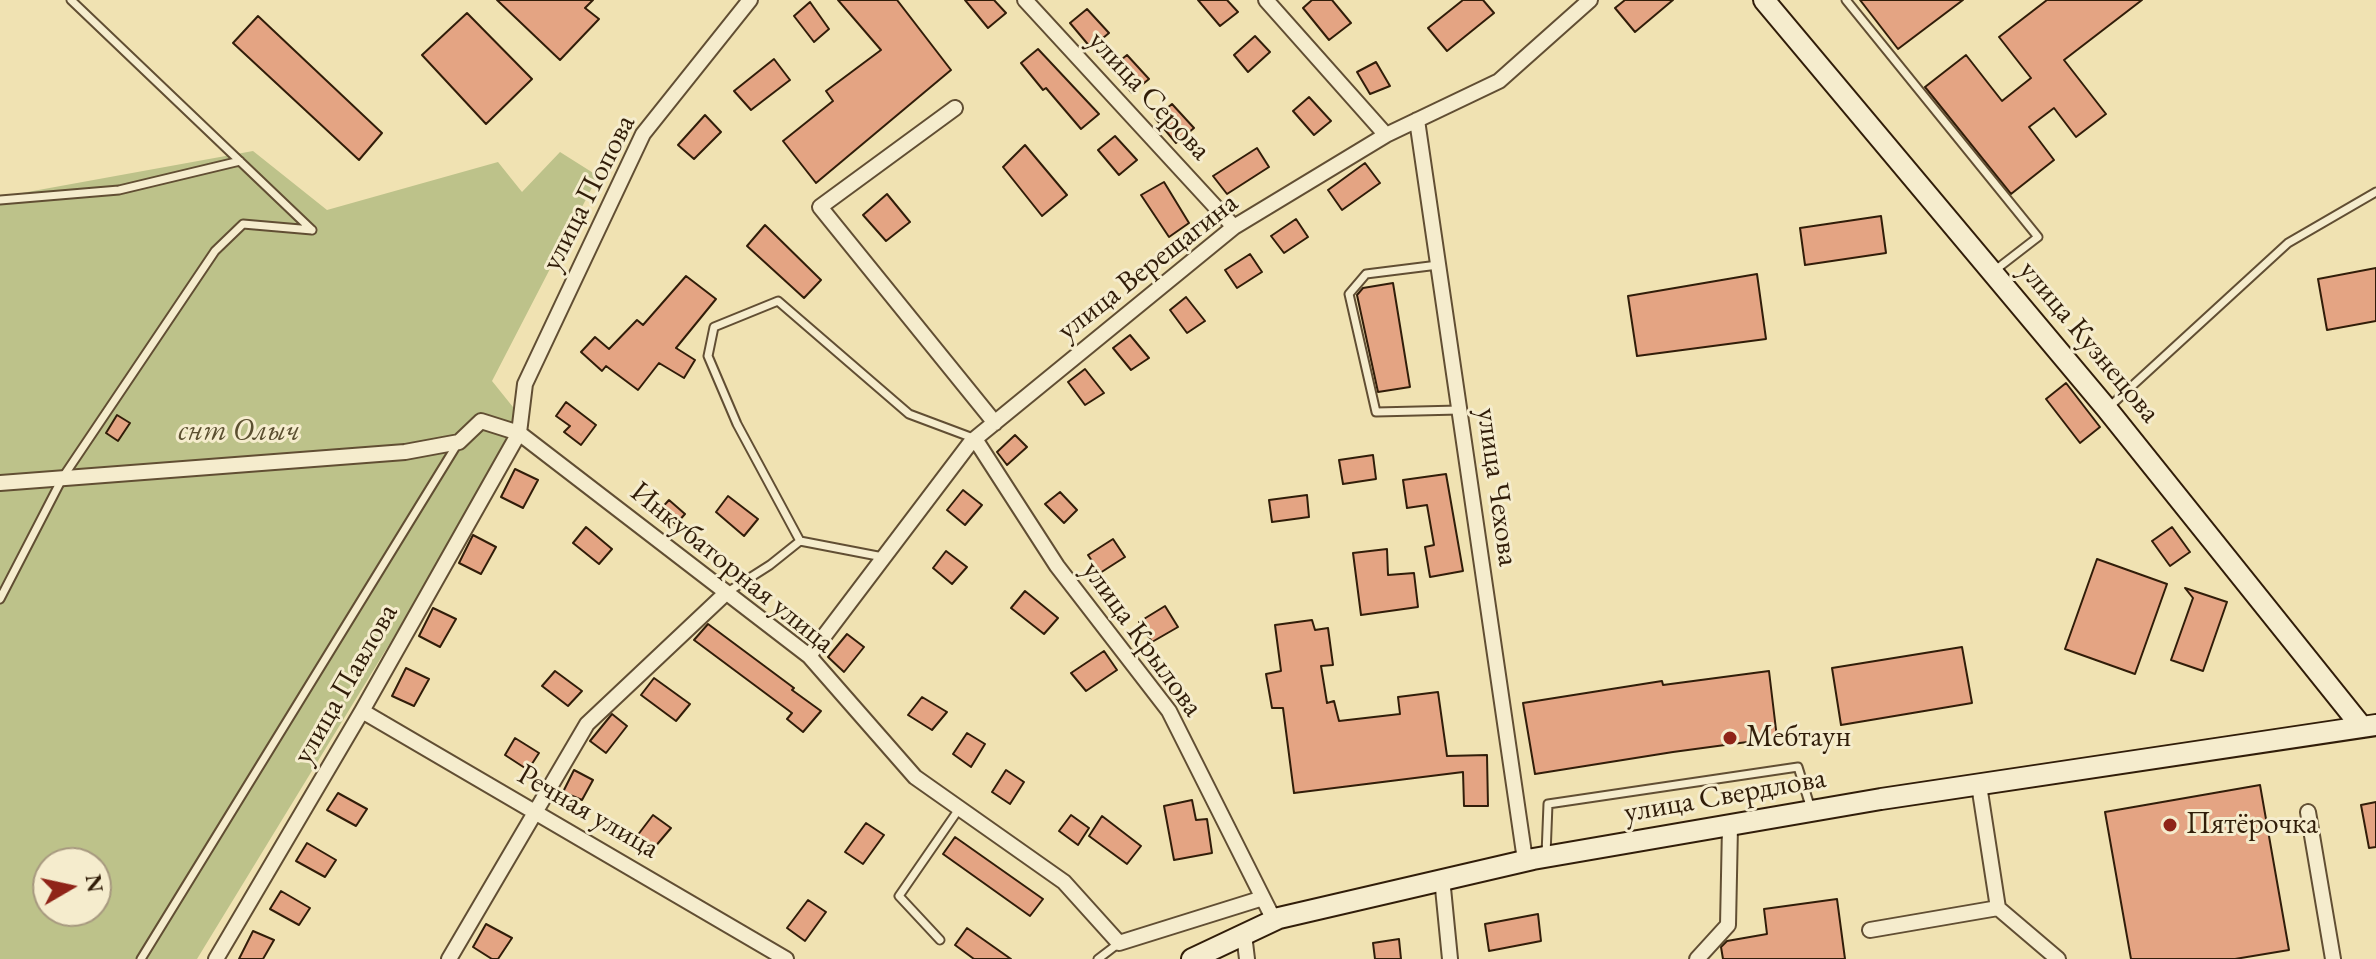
<!DOCTYPE html>
<meta charset="utf-8">
<style>
body{margin:0}
#map{position:relative;width:2376px;height:959px;overflow:hidden;background:#f0e2b2;font-family:"EB Garamond",serif}
canvas{display:block}
.north{position:absolute;left:32px;top:847px;width:80px;height:80px;box-sizing:border-box;background:#f5eccd;border:2px solid #a7997f;border-radius:50%;rotate:81deg;font-size:22px;font-weight:700;line-height:32px;text-align:center;color:#311d09}
.north::after{content:'';display:block;margin:auto;width:28px;height:36px;background:#8f2418;clip-path:polygon(50% 0,100% 100%,50% 72%,0 100%)}
</style>
<div id="map">
<canvas width="2376" height="959"></canvas>
<div class="north">N</div>
</div>
<script>
const context = document.querySelector('canvas').getContext('2d');
context.lineJoin = 'round';
function fill(path, color) {
  context.fillStyle = color;
  context.fill(path, 'evenodd');
}
function trace(path, color, width, dash) {
  context.strokeStyle = color;
  context.lineWidth = width;
  context.lineCap = dash ? 'butt' : 'round';
  context.setLineDash(dash || []);
  context.stroke(path);
}
function write(font, color, halo, rows, align = 'center') {
  context.font = font + ' "EB Garamond",serif';
  context.lineWidth = 6;
  context.setLineDash([]);
  context.textBaseline = 'middle';
  context.strokeStyle = halo;
  context.fillStyle = color;
  for (const [text, x, y, turn = 0] of rows) {
    context.save();
    context.translate(x, y);
    context.rotate((+turn || 0) * Math.PI / 180);
    context.textAlign = isNaN(turn) ? turn : align;
    if (halo) context.strokeText(text, 0, 0);
    context.fillText(text, 0, 0);
    context.restore();
  }
}
const green = new Path2D(`
 M253 151 327 210 498 162 522 192 560 152 598 176 492 381 525 422 197 959H0V197ZM48 863H96V911H48Z`);
const building = new Path2D(`
 M497 0H593L585 8 599 19 560 60Z
 M838 0H897L951 70 816 183 783 141 833 101 826 91 881 50Z
 M965 0H994L1006 13 988 28Z
 M1198 0H1227L1238 12 1220 26Z
 M1312 0H1332L1351 23 1329 40 1303 8Z
 M1463 0H1483L1494 13 1447 51 1428 28Z
 M1625 0H1673L1635 32 1615 8Z
 M1860 0H1963L1898 49Z
 M2047 0H2142L2064 60 2106 114 2076 137 2054 108 2029 127 2054 160 2011 194 1925 87 1966 55 2002 101 2031 78 1999 37Z
 M810 2 829 29 814 42 794 16Z
 M1087 9 1109 33 1091 48 1070 23Z
 M467 13 532 79 486 124 422 55Z
 M258 16 382 133 359 160 233 43Z
 M1255 36 1270 52 1248 72 1234 55Z
 M1038 49 1099 114 1081 129 1046 88 1043 90 1021 63Z
 M1127 55 1149 79 1132 93 1111 68Z
 M774 59 790 80 751 110 734 91Z
 M1376 62 1390 86 1370 94 1357 72Z
 M1309 97 1331 121 1314 135 1293 111Z
 M1172 104 1194 128 1176 143 1155 118Z
 M705 115 721 132 694 159 678 145Z
 M1115 136 1137 160 1119 175 1098 150Z
 M1025 145 1067 195 1042 216 1003 167Z
 M1257 148 1269 167 1227 194 1213 176Z
 M1365 163 1380 183 1342 210 1328 190Z
 M1164 182 1189 223 1169 237 1141 195Z
 M887 194 910 222 886 241 863 215Z
 M1881 216 1886 253 1805 265 1800 228Z
 M1296 219 1308 237 1284 253 1271 236Z
 M765 225 821 280 804 298 747 246Z
 M1250 254 1262 272 1237 288 1225 270Z
 M2376 268V321L2327 330 2318 279Z
 M1757 274 1766 339 1637 356 1628 296Z
 M686 276 716 299 676 348 695 360 684 378 659 363 638 390 606 366 602 371 581 352 595 337 609 349 637 320 643 325Z
 M1393 283 1410 387 1378 392 1357 295 1363 288Z
 M1186 297 1205 321 1187 333 1170 310Z
 M1130 335 1149 358 1131 370 1113 348Z
 M1085 369 1104 393 1085 405 1068 382Z
 M2066 383 2100 427 2080 443 2046 399Z
 M566 402 596 425 581 445 564 432 570 426 556 416Z
 M117 415 130 423 118 441 106 433Z
 M1015 435 1027 447 1007 465 997 452Z
 M1373 455 1376 479 1343 484 1339 460Z
 M515 469 538 480 523 508 501 497Z
 M1446 474 1463 571 1430 577 1425 547 1434 545 1427 505 1407 508 1403 480Z
 M963 490 982 505 965 525 947 510Z
 M1060 492 1077 510 1064 523 1045 504Z
 M1307 495 1309 517 1272 522 1269 500Z
 M728 496 758 519 744 536 716 512Z
 M669 500 685 514 676 524 659 511Z
 M586 527 612 549 599 564 573 543Z
 M2172 527 2190 552 2170 566 2152 541Z
 M473 535 496 547 481 574 459 563Z
 M1113 539 1125 557 1100 573 1088 555Z
 M1387 549 1388 575 1414 573 1418 607 1361 615 1353 553Z
 M946 551 967 567 952 584 933 568Z
 M2097 559 2167 584 2135 674 2065 649Z
 M2185 588 2227 602 2203 671 2171 660 2193 598Z
 M1025 591 1058 618 1044 634 1011 608Z
 M1165 606 1178 627 1152 642 1139 622Z
 M433 608 456 619 440 647 419 636Z
 M1312 620 1315 630 1328 628 1333 665 1321 666 1327 703 1334 701 1339 721 1400 714 1398 697 1438 692 1447 756 1487 755 1488 806H1464L1463 772 1294 793 1283 708H1272L1266 674 1281 671 1275 625Z
 M708 624 794 688 792 690 821 711 803 732 787 719 792 713 694 640Z
 M847 634 864 647 844 672 828 657Z
 M1962 647 1972 703 1841 725 1832 668Z
 M1104 651 1117 670 1086 691 1071 673Z
 M406 668 429 679 414 706 392 696Z
 M555 671 582 691 568 706 542 686Z
 M1769 671 1777 738 1673 752 1535 774 1523 703 1662 681 1663 685Z
 M654 678 690 704 676 721 641 695Z
 M922 697 947 712 932 730 908 715Z
 M612 714 627 726 606 753 590 741Z
 M967 733 985 744 971 767 953 754Z
 M515 738 539 753 528 770 505 755Z
 M574 770 593 780 582 800 563 792Z
 M1006 770 1024 782 1010 804 992 792Z
 M2260 785 2289 950 2235 959H2131L2105 812Z
 M338 793 367 809 356 826 327 810Z
 M1192 800 1196 820 1207 819 1212 853 1174 860 1164 806Z
 M2376 802V847L2369 848 2361 805Z
 M653 815 671 828 654 848 637 836Z
 M1071 815 1089 828 1078 845 1059 831Z
 M1102 816 1141 846 1127 864 1089 836Z
 M866 823 884 835 863 864 845 852Z
 M955 837 1043 899 1030 916 943 854Z
 M307 843 336 860 325 877 296 861Z
 M281 891 310 908 299 925 270 909Z
 M1837 899 1845 959H1723L1721 947 1727 941 1767 934 1764 909Z
 M808 900 826 912 805 941 787 928Z
 M1538 914 1541 941 1489 951 1485 924Z
 M486 924 512 938 498 959H492L473 947Z
 M967 928 1011 959H974L955 945Z
 M253 931 274 940 263 959H239Z
 M1399 939 1401 959H1375L1373 943Z`);
const service = new Path2D(`
 M71 0 312 230
 M1846 0 2038 237 1994 271
 M0 200 119 190 240 161
 M1438 265 1366 274 1349 294 1376 412 1459 410
 M2108 408 2288 243 2376 192
 M883 557 800 541 737 424 708 356 714 327 778 301 909 414 973 438
 M726 593 770 565 800 541
 M0 599 63 477 215 251 243 224 312 230
 M1546 855 1548 804 1798 767 1811 809
 M940 940 899 896 959 809
 M141 959 458 443
 M1098 959 1119 943`);
const minor = new Path2D(`
 M1025 0 1234 227
 M1266 0 1386 135
 M955 108 820 207 995 423
 M1417 120 1525 860
 M975 439 1057 566 1169 711 1274 920
 M0 483 405 452 459 442 481 421 519 433 809 656 915 777 1064 882 1119 943 1263 898
 M809 656 971 442 1234 227 1386 135 1499 81 1590 0
 M362 711 786 959
 M1979 785 1998 908 2058 959
 M2308 812 2333 959
 M1442 878 1450 959
 M1870 930 1998 908
 M1244 934 1247 959
 M216 959 362 711 519 433 525 384 643 134 750 0
 M449 959 587 724 726 593
 M1697 959 1728 925 1730 826`);
const secondary = new Path2D(`
 M1764 0 2107 409 2362 727
 M1192 959 1279 918 1533 859 1881 799 2376 725`);
const markers = [
 [1730,738,8,"#8f2418"],
 [2170,825,8,"#8f2418"]
];
const streetNames = [
 ["улица Серова",1149,96,47],
 ["улица Попова",589,193,-63],
 ["улица Верещагина",1148,267,-38],
 ["улица Кузнецова",2089,342,50],
 ["улица Чехова",1497,487,82],
 ["Инкубаторная улица",732,568,39],
 ["улица Крылова",1142,639,54],
 ["улица Павлова",346,684,-60],
 ["улица Свердлова",1725,796,-10],
 ["Речная улица",588,812,30]
];
const parkNames = [
 ["снт Олыч",239,432]
];
const poiNames = [
 ["Мебтаун",1746,738],
 ["Пятёрочка",2186,825]
];
fill(green, '#bdc28a');
fill(building, '#e4a483');
trace(building, '#311d09', 2);
trace(service, '#614e33', 11);
trace(minor, '#614e33', 18);
trace(secondary, '#311d09', 24);
trace(service, '#f5eccd', 7);
trace(minor, '#f5eccd', 14);
trace(secondary, '#f5eccd', 20);
for (const [x, y, r, color] of markers) {
  const dot = new Path2D();
  dot.arc(x, y, r, 0, 2 * Math.PI);
  context.fillStyle = color;
  context.fill(dot);
  trace(dot, '#f5eccd', 3);
}
write('30px', '#311d09', '#f5eccd', streetNames);
write('italic 30px', '#5b4f30', '#f5eccd', parkNames);
write('30px', '#311d09', '#f5eccd', poiNames, 'left');
</script>
